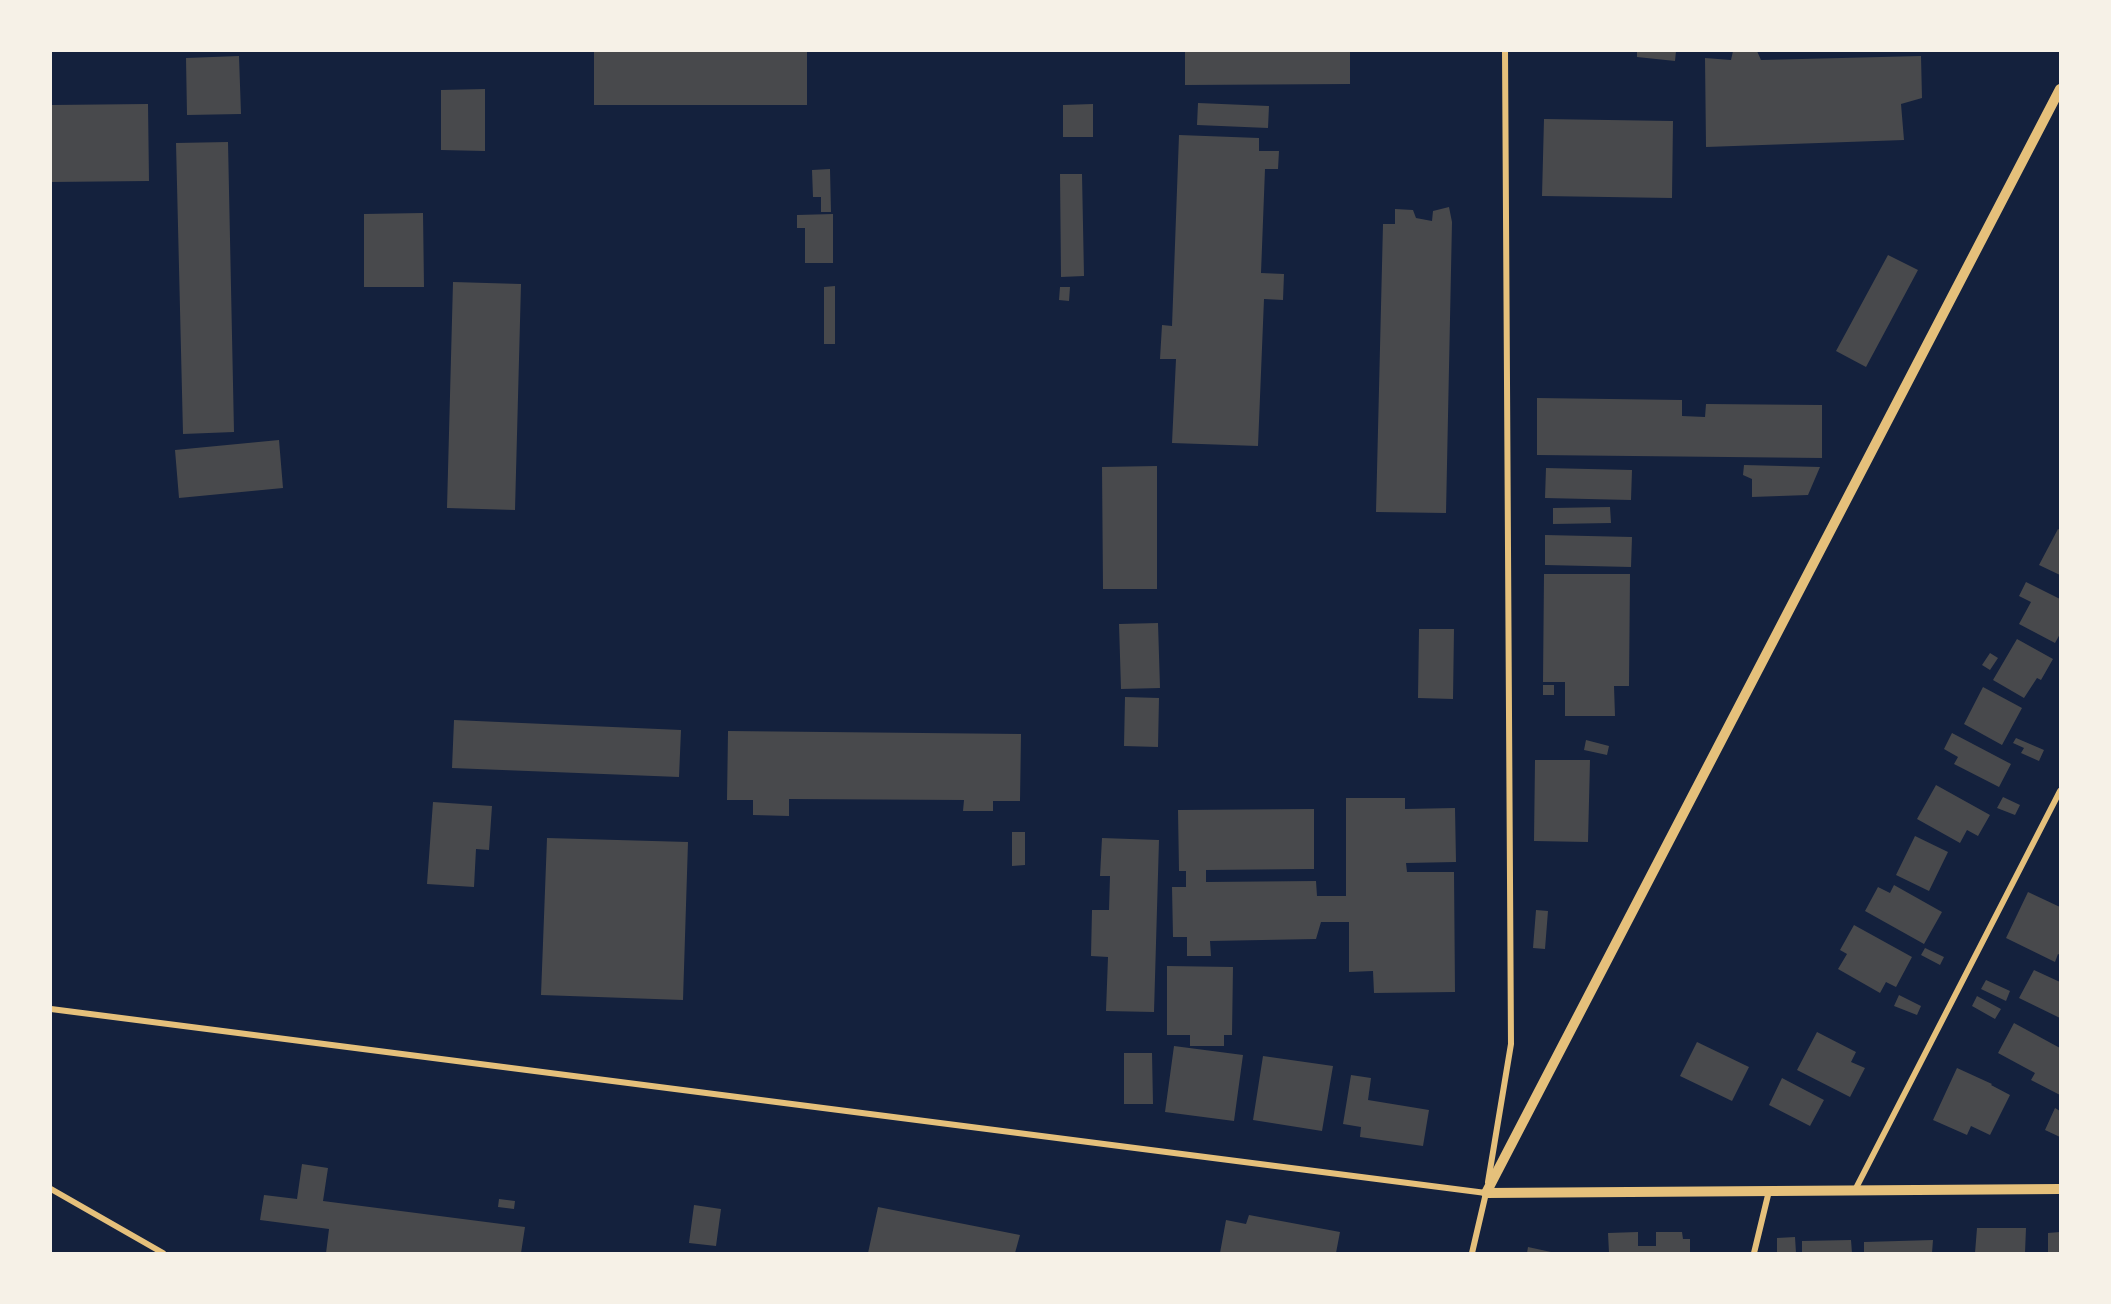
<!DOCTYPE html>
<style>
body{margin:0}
#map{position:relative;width:2111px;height:1304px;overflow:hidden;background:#14213d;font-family:Barlow,sans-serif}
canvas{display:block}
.frame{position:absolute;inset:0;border:52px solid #f6f1e7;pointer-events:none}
</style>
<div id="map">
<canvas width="2111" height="1304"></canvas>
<div class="frame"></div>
</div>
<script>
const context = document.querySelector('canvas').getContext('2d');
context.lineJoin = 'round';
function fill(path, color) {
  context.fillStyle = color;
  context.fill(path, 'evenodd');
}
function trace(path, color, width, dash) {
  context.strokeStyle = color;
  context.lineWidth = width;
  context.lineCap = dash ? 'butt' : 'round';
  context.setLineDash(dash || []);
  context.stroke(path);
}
const building = new Path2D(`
 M594 51H807V105H594Z
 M1185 51H1350V84L1185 85Z
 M1637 51H1676L1675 61 1637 57Z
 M1733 51H1757L1761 60 1921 56 1922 98 1901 104 1904 140 1706 147 1705 58 1731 60Z
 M239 56 241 114 187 115 186 58Z
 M485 89V151L441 150V90Z
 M1198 103 1269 106 1268 128 1197 125Z
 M148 104 149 181 51 182V105Z
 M1093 104V137H1063V105Z
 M1544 119 1673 121 1672 198 1542 196Z
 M1179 135 1259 138V151H1279L1278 169H1265L1261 273 1284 274 1283 300 1264 299 1258 446 1172 443 1176 359H1160L1162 325 1172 326Z
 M228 142 234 432 183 434 176 143Z
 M830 169 831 212H821V197H813L812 170Z
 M1060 174H1082L1084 276 1061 277Z
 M1449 207 1452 222 1446 513 1376 512 1383 224H1395V209L1413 210 1416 218 1432 221 1433 211Z
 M423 213 424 287H364V214Z
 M833 214V263H805V228H797V215Z
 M1888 255 1918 270 1866 367 1836 351Z
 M453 282 521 284 515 510 447 508Z
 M835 286V344H824V287Z
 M1060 287H1070L1069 301 1059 300Z
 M1537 398 1682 400V416L1705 417 1706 404 1822 405V458L1537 455Z
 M279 440 283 488 179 498 175 450Z
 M1744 465 1820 467 1808 495 1752 497V479L1743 475Z
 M1157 466V589H1103L1102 467Z
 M1546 468 1632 470 1631 500 1545 498Z
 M1610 507 1611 523 1553 524V508Z
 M2058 529 2060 530V575L2039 565Z
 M1545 535 1632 537 1631 567 1545 565Z
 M1544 574H1630L1629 686H1614L1615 716H1565V682H1543Z
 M2026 582 2060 599V634L2055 643 2019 624 2031 602 2019 596Z
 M1158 623 1160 688 1121 689 1119 624Z
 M1419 629H1454L1453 699 1418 698Z
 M2017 639 2053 659 2041 680 2037 678 2024 698 1993 680Z
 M1990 653 1998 658 1990 670 1982 665Z
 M1543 685H1554V695H1543Z
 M1983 687 2022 708 2002 745 1964 724Z
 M1125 697 1159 698 1158 747 1124 746Z
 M454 720 681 730 679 777 452 768Z
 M728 731 1021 734 1020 801H993V811H963L964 800 789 799V816L753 815V800H727Z
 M1952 733 2011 764 1999 787 1954 764 1958 757 1944 749Z
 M2016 738 2044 750 2039 761 2021 753 2024 748 2013 743Z
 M1586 740 1609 746 1607 755 1584 750Z
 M1535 760H1590L1588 842 1534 841Z
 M1936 785 1990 815 1978 836 1967 830 1960 843 1917 819Z
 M2003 797 2020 805 2015 815 1997 808Z
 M1346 798H1405V809L1455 808 1456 862 1406 863 1407 872H1454L1455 992 1374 993 1373 971 1349 972V922H1321L1316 939 1210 941 1211 956H1187V937H1173L1172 887H1186V871H1179L1178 810 1314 809V869L1206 870V882L1316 881 1317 896H1346Z
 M433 802 492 806 489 850 476 849 474 887 427 884Z
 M1012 832H1025V865L1012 866Z
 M1915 836 1948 852 1929 891 1896 875Z
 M547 838 688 842 683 1000 541 995Z
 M1102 838 1159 840 1154 1012 1106 1011 1108 957 1091 956 1092 910H1109L1110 876H1100Z
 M1894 885 1942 912 1924 944 1865 911 1878 887 1890 893Z
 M2028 892 2060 907V955L2058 954 2055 962 2006 938Z
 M1536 910 1548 911 1545 949 1533 948Z
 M1854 925 1912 957 1896 987 1886 982 1880 993 1838 969 1847 954 1840 950Z
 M1925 948 1944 957 1940 965 1921 955Z
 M1167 966 1233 967 1232 1035H1224V1046H1190V1035H1167Z
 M2034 970 2060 982V1018L2019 998Z
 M1986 980 2010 991 2006 1001 1981 989Z
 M1899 995 1921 1006 1917 1015 1894 1006Z
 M1977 996 2001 1009 1995 1019 1972 1006Z
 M2014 1023 2060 1048V1095L2031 1080 2035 1073 1998 1053Z
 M1817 1032 1856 1052 1851 1062 1865 1068 1850 1097 1797 1070Z
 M1697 1042 1749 1067 1732 1101 1680 1076Z
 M1174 1046 1243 1055 1234 1121 1165 1112Z
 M1124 1053H1152L1153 1104H1124Z
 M1263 1056 1333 1066 1322 1131 1253 1120Z
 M1957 1068 1992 1084 1991 1085 2010 1095 1990 1135 1971 1126 1967 1135 1933 1120Z
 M1351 1075 1371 1078 1368 1100 1429 1110 1423 1146 1360 1137 1361 1127 1343 1124Z
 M1782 1078 1824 1100 1810 1126 1769 1105Z
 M2055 1108 2060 1111V1137L2045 1130Z
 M302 1164 328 1168 323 1201 525 1227 521 1253H326L329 1229 260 1220 264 1195 297 1199Z
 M499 1199 515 1201 514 1209 498 1207Z
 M694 1205 721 1209 716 1246 689 1243Z
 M878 1207 1020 1235 1015 1253H868Z
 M1249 1215 1340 1232 1336 1253H1220L1226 1220 1246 1224Z
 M1977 1228H2026L2025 1253H1975Z
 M1638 1232V1246H1656V1232H1682L1683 1239H1690V1253H1609L1608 1233Z
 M2060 1232V1253H2048V1233Z
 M1795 1237 1796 1253H1777V1238Z
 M1851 1240 1852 1253H1802V1241Z
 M1933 1240 1932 1253H1864V1242Z
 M1528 1247 1551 1252V1253H1527Z`);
const minor = new Path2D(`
 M51 1009 1486 1193
 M1488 1182 1511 1044 1505 51
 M51 1189 163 1253
 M1855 1190 2060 791
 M1472 1253 1486 1193
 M1754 1253 1769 1191`);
const tertiary = new Path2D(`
 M2060 89 1486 1193 2060 1189`);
fill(building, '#48494c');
trace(minor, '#e5c07b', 6);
trace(tertiary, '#e5c07b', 10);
</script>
